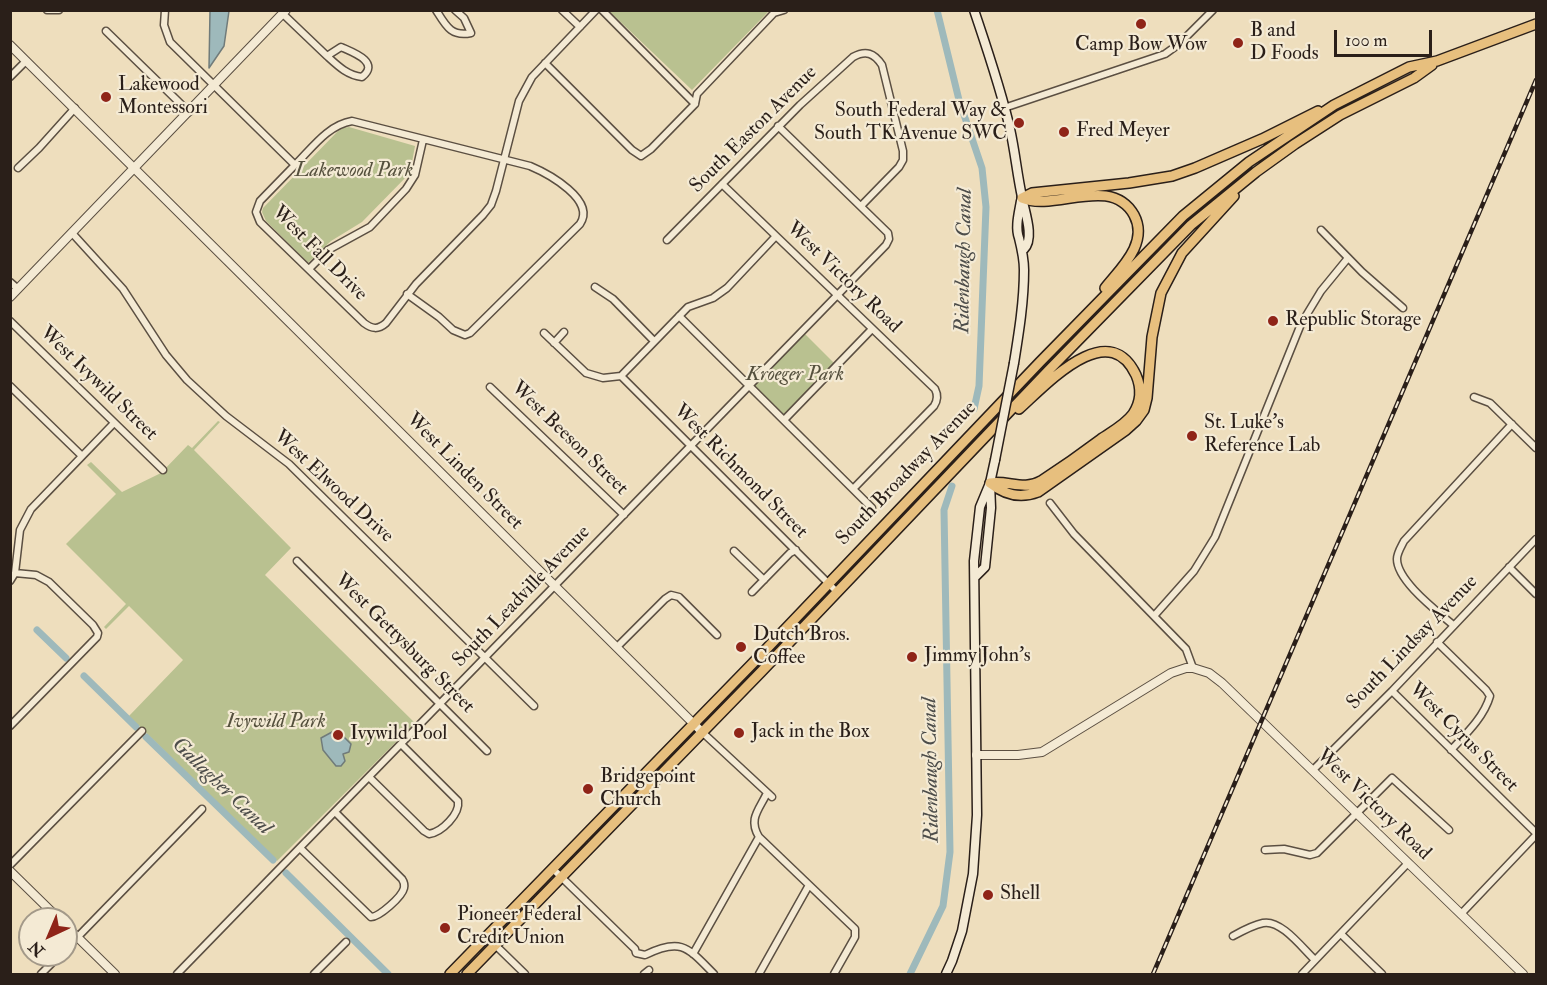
<!DOCTYPE html>
<style>
body{margin:0}
#map{position:relative;width:1547px;height:985px;overflow:hidden;background:#eedebd;font-family:"IM FELL Double Pica",serif}
canvas{display:block}
.frame{position:absolute;inset:0;border:12px solid #2a1f19;pointer-events:none}
.north{position:absolute;left:18px;top:907px;width:60px;height:60px;box-sizing:border-box;background:#f4ead4;border:2px solid #a39989;border-radius:50%;rotate:224deg;font-size:16px;font-weight:700;line-height:24px;text-align:center;color:#2a1f19}
.north::after{content:'';display:block;margin:auto;width:21px;height:27px;background:#8f2418;clip-path:polygon(50% 0,100% 100%,50% 72%,0 100%)}
.scale{position:absolute;left:1334px;top:30px;width:98px;height:27px;box-sizing:border-box;border:3px solid #2a1f19;border-top:0;padding-left:8px;font-size:18px;line-height:21px;white-space:nowrap;color:#2a1f19;-webkit-text-stroke:4px #f4ead4;paint-order:stroke}
</style>
<div id="map">
<canvas width="1547" height="985"></canvas>
<div class="frame"></div>
<div class="north">N</div>
<div class="scale">100 m</div>
</div>
<script>
const context = document.querySelector('canvas').getContext('2d');
context.lineJoin = 'round';
function fill(path, color) {
  context.fillStyle = color;
  context.fill(path, 'evenodd');
}
function trace(path, color, width, dash) {
  context.strokeStyle = color;
  context.lineWidth = width;
  context.lineCap = dash ? 'butt' : 'round';
  context.setLineDash(dash || []);
  context.stroke(path);
}
function write(font, color, halo, rows, align = 'center') {
  context.font = font + ' "IM FELL Double Pica",serif';
  context.lineWidth = 4.5;
  context.setLineDash([]);
  context.textBaseline = 'middle';
  context.strokeStyle = halo;
  context.fillStyle = color;
  for (const [text, x, y, turn = 0] of rows) {
    context.save();
    context.translate(x, y);
    context.rotate((+turn || 0) * Math.PI / 180);
    context.textAlign = isNaN(turn) ? turn : align;
    if (halo) context.strokeText(text, 0, 0);
    context.fillText(text, 0, 0);
    context.restore();
  }
}
const green = new Path2D(`
 M609 11H769L692 90Z
 M349 127 415 146 410 173 362 222 331 241 308 263 266 221 262 212 263 208 337 132 343 128Z
 M805 334 836 365 785 417 754 386Z
 M218 421 220 422 194 450 291 548 265 575 415 723 277 861 129 716 183 660 129 606 106 629 104 627 126 604 66 544 116 494 87 465 91 462 122 492 161 473 188 445 192 448Z`);
const water = new Path2D(`
 M210 11H229L224 46 209 68Z
 M332 732 340 733 351 744 349 752 343 754 345 761 341 766H336L323 750 321 738Z`);
const canal = new Path2D(`
 M937 10 959 100 982 168 986 207 979 386 974 409
 M37 630 66 658
 M84 676 136 727
 M146 737 273 860
 M286 873 388 974
 M910 974 943 906 950 852 944 510 952 486`);
const minor = new Path2D(`
 M47 10H59
 M165 10 164 25 170 42 295 165 260 201 256 212 260 222 364 323C372 329 378 330 386 323L416 284 483 215 491 205 496 191 519 101 532 77 596 10
 M436 10C446 26 451 37 471 33L464 18 455 10
 M562 10 580 27
 M602 10 695 104
 M283 14 327 56
 M106 31 189 112
 M341 47C352 52 381 62 362 77 347 75 338 66 327 56Z
 M545 63 632 150 641 156 651 149 695 104 697 94 774 13 784 10
 M10 77 26 61
 M1004 108 1165 54 1179 44 1213 10
 M295 165C312 148 328 125 352 121L530 166C549 174 596 200 580 224L470 333 465 335 453 330 439 317 407 294
 M18 168 39 148 75 108
 M722 184 935 389C938 395 938 400 934 406L853 489
 M1321 230 1362 272 1403 308
 M72 233 123 289 166 355 187 380 226 416 289 464 534 706
 M667 240 800 105 853 57C866 50 874 53 882 65L903 151V160L899 167 861 206
 M309 269 328 250 370 227 406 189 415 175 423 140
 M10 282 18 289
 M595 287 613 299 654 341
 M679 316 872 508
 M10 321 163 470
 M544 333 586 373 603 378 621 376
 M554 343 564 332
 M621 376 836 591
 M621 376 688 307 713 298 727 288 776 236
 M10 386 82 456
 M490 387 624 515
 M1474 397 1490 403 1536 448
 M784 420 872 329
 M1050 503 1074 534 1186 649 1193 668
 M734 551 764 580
 M297 561 487 751
 M1509 567 1536 594
 M10 581 15 573 20 530 31 509 114 423
 M752 592 790 553 796 550
 M1154 616 1194 571 1215 537 1301 324 1321 291 1348 258
 M1453 625C1437 611 1397 581 1397 559 1397 553 1401 547 1404 541L1512 424
 M1437 642 1486 690 1490 696C1484 717 1466 734 1451 750
 M617 647 665 599 671 595 679 597 717 635
 M1392 691 1536 833
 M10 726 97 637 98 633 93 625 49 582 36 575 15 573
 M702 732 772 797
 M1313 770 1392 691 1536 539
 M369 777 424 831 429 834C442 832 460 814 458 801L401 744
 M759 837 855 929V937L834 974
 M300 848 371 917C379 917 402 897 404 888 405 884 404 882 402 879L335 812
 M1265 850 1284 849 1310 855 1317 853 1392 778 1449 830
 M10 865 142 731
 M552 868 635 949 636 953 645 955C682 937 688 948 714 974
 M1461 914 1536 835
 M1341 934 1382 974
 M1233 936C1242 931 1253 925 1263 923 1281 919 1303 949 1315 960
 M487 937 525 974
 M66 949 202 809
 M693 954 759 837C748 819 759 810 767 793
 M41 974 60 955
 M177 974 886 245 889 239 888 233 778 126
 M314 974 346 942
 M644 974 649 970
 M759 974 809 885
 M1302 974 1408 863`);
const tertiary = new Path2D(`
 M10 45 702 732
 M10 297 286 10
 M976 755H1018L1042 752 1171 673 1186 668H1193L1209 673 1222 683 1523 974
 M10 871 59 919
 M66 926 115 974`);
const secondary = new Path2D(`
 M974 10C987 49 1001 89 1010 129 1015 151 1017 174 1022 197 1024 210 1035 238 1024 249
 M1014 363C1019 332 1024 301 1024 270 1024 258 1022 250 1019 238 1015 227 1019 213 1021 201
 M975 577 985 567 991 508 990 483 995 460
 M946 974 952 961 962 931 973 874 977 815 974 561 980 507 990 483`);
const primary = new Path2D(`
 M1022 198 1032 193 1129 183 1172 176 1195 168 1262 139 1318 111
 M1022 198C1055 212 1111 174 1134 215 1149 243 1121 268 1105 288
 M990 483C1005 495 1020 499 1038 492L1126 430 1136 421 1144 410 1147 398 1152 337 1161 293 1182 253 1234 196
 M990 483C1008 480 1024 491 1041 481 1061 468 1081 454 1101 439 1111 432 1125 425 1133 414 1141 402 1142 389 1136 375 1108 316 1046 385 1019 409
 M450 974 752 664 1040 362 1183 216 1249 162 1334 105 1409 67 1437 61 1536 24
 M467 974 761 672 1048 371 1191 225 1256 172 1295 144 1340 115 1414 78 1432 65`);
const rail = new Path2D(`
 M1153 974 1536 80`);
const secondaryBridge = new Path2D(`
 M995 460 1014 363`);
const markers = [
 [1141,24,6,"#8f2418"],
 [1238,43,6,"#8f2418"],
 [106,97,6,"#8f2418"],
 [1019,123,6,"#8f2418"],
 [1064,132,6,"#8f2418"],
 [1273,321,6,"#8f2418"],
 [1192,436,6,"#8f2418"],
 [741,647,6,"#8f2418"],
 [912,657,6,"#8f2418"],
 [739,733,6,"#8f2418"],
 [338,735,6,"#8f2418"],
 [588,789,6,"#8f2418"],
 [988,895,6,"#8f2418"],
 [445,928,6,"#8f2418"]
];
const poiNames = [
 ["B and",1250,32],
 ["D Foods",1250,55],
 ["Camp Bow Wow",1141,46,"center"],
 ["Lakewood",118,86],
 ["Montessori",118,109],
 ["South Federal Way &",1007,112,"right"],
 ["South TK Avenue SWC",1007,135,"right"],
 ["Fred Meyer",1076,132],
 ["Republic Storage",1285,321],
 ["St. Luke's",1204,424],
 ["Reference Lab",1204,447],
 ["Dutch Bros.",753,636],
 ["Coffee",753,659],
 ["Jimmy John's",924,657],
 ["Jack in the Box",751,733],
 ["Ivywild Pool",350,735],
 ["Bridgepoint",600,778],
 ["Church",600,801],
 ["Shell",1000,895],
 ["Pioneer Federal",457,916],
 ["Credit Union",457,939]
];
const streetNames = [
 ["South Easton Avenue",754,130,-45],
 ["West Fall Drive",319,254,45],
 ["West Victory Road",843,278,44],
 ["West Ivywild Street",98,384,44],
 ["West Beeson Street",569,439,44],
 ["West Linden Street",464,472,45],
 ["West Richmond Street",740,472,45],
 ["South Broadway Avenue",907,474,-46],
 ["West Elwood Drive",333,487,43],
 ["South Leadville Avenue",522,597,-46],
 ["South Lindsay Avenue",1413,643,-46],
 ["West Gettysburg Street",404,644,45],
 ["West Cyrus Street",1463,738,45],
 ["West Victory Road",1373,805,44]
];
const parkNames = [
 ["Lakewood Park",354,172],
 ["Kroeger Park",795,376],
 ["Ivywild Park",276,723]
];
const waterNames = [
 ["Ridenbaugh Canal",965,261,-89],
 ["Ridenbaugh Canal",932,770,-91],
 ["Gallagher Canal",221,787,44]
];
fill(green, '#b9c190');
fill(water, '#9eb9bb');
trace(water, '#707b7a', 1.5);
trace(canal, '#9eb9bb', 7);
trace(minor, '#5b4f42', 9);
trace(tertiary, '#5b4f42', 10);
trace(secondary, '#2a1f19', 11);
trace(primary, '#2a1f19', 12);
trace(minor, '#f4ead4', 6);
trace(tertiary, '#f4ead4', 8);
trace(secondary, '#f4ead4', 8);
trace(primary, '#e7bf7e', 9);
trace(rail, '#2a1f19', 4.5);
trace(rail, '#f4ead4', 2, [7]);
trace(secondaryBridge, '#2a1f19', 11, []);
trace(secondaryBridge, '#f4ead4', 8);
for (const [x, y, r, color] of markers) {
  const dot = new Path2D();
  dot.arc(x, y, r, 0, 2 * Math.PI);
  context.fillStyle = color;
  context.fill(dot);
  trace(dot, '#f4ead4', 2);
}
write('20px', '#2a1f19', '#f4ead4', poiNames, 'left');
write('20px', '#2a1f19', '#f4ead4', streetNames);
write('italic 20px', '#55503d', '#f4ead4', parkNames);
write('italic 21px', '#4d4d4a', '#f4ead4', waterNames);
</script>
